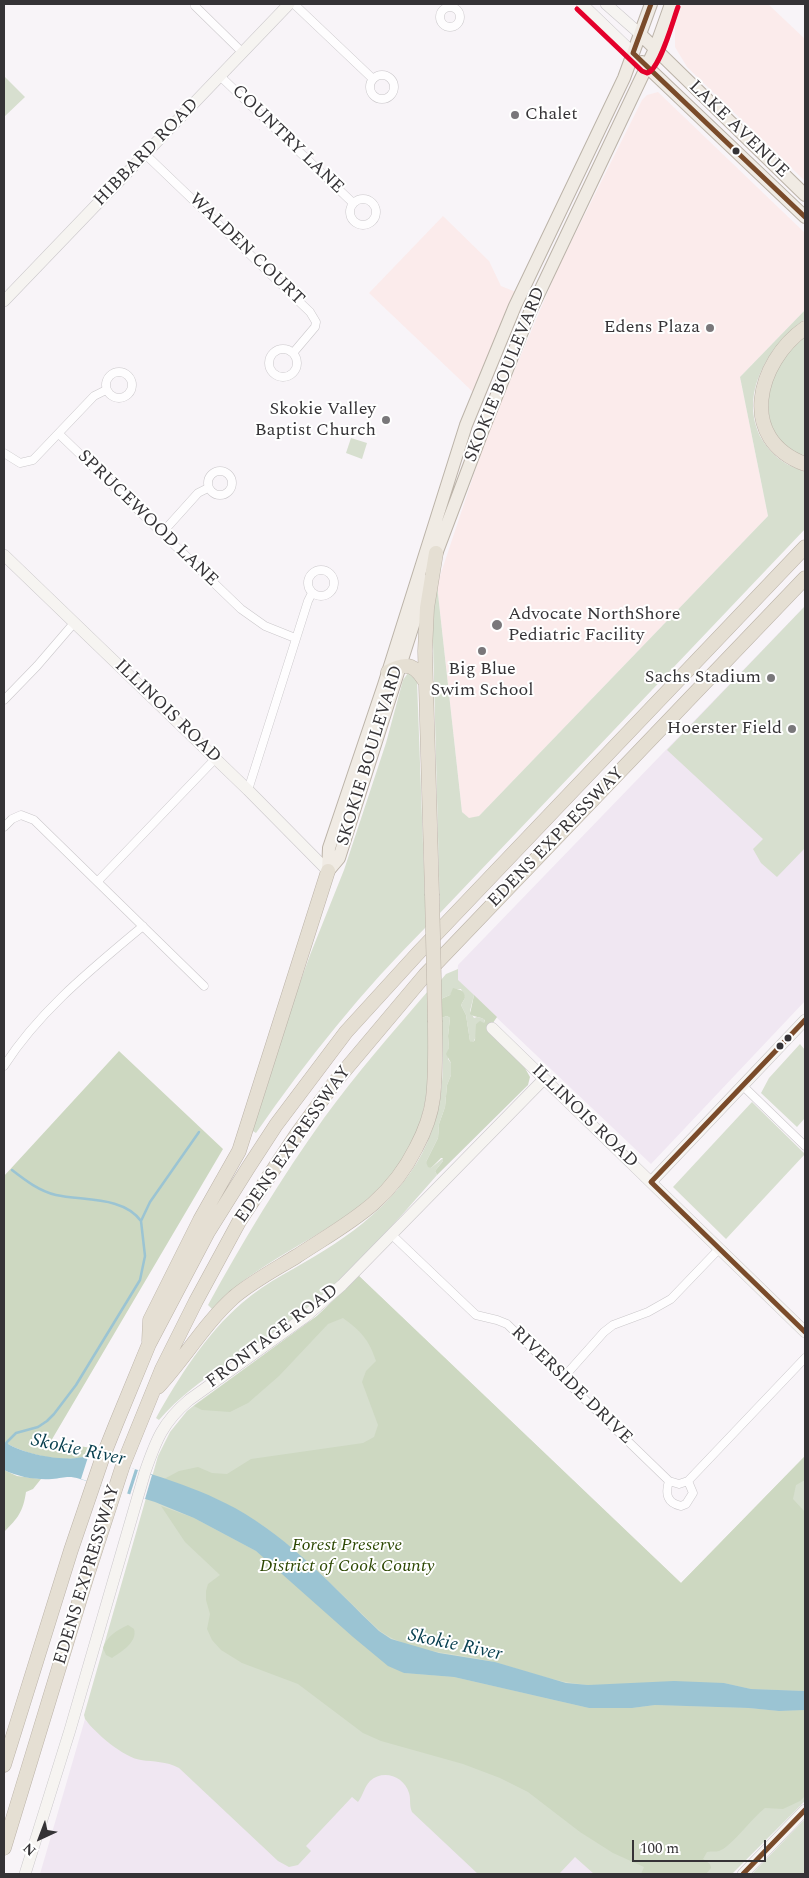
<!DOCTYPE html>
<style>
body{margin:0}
#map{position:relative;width:809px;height:1878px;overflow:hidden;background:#f8f4f8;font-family:Spectral,serif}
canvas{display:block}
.frame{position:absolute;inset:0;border:5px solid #353336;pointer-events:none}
.north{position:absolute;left:15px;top:1813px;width:50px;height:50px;-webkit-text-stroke:4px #fff;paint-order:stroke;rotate:223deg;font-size:14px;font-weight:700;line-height:20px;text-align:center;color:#353336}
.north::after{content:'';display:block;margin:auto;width:18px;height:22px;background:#353336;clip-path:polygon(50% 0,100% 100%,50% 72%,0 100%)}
.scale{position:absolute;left:632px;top:1840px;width:134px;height:22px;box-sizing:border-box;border:2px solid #353336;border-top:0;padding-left:6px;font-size:15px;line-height:18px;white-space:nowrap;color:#353336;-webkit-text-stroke:4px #fff;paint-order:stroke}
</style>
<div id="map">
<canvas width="809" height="1878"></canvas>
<div class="frame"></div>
<div class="north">N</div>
<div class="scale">100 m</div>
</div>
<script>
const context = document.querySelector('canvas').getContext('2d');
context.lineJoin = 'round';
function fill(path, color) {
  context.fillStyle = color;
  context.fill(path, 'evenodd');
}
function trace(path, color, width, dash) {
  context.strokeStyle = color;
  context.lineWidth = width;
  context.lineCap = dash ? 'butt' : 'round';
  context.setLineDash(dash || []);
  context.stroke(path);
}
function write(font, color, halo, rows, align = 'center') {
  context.font = font + ' Spectral,serif';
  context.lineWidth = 4;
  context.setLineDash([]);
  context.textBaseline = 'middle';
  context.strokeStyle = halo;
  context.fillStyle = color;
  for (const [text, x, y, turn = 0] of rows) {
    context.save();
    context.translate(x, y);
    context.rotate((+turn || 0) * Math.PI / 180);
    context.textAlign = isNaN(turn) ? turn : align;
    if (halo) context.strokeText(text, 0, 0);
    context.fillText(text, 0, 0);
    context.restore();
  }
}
const commercial = new Path2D(`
 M682 4H768L805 39V181L687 67 675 47V25Z
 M658 92 805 233V310L740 377 768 516 479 816 469 819 462 812 437 585 487 435 558 268 642 100 647 95Z
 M443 216 489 261 501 286 516 292 474 393 369 293Z`);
const built = new Path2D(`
 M805 606V1001L651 1164 457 980 458 965Z
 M85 1719 87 1722 384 1762 500 1874H40Z
 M574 1851 598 1874H552Z`);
const green = new Path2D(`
 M4 76 25 97 4 117Z
 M805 310V319C767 346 735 400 765 444 775 458 788 467 805 471V529L440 913 432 603 437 585 462 812 469 818 479 816 768 516 740 377Z
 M805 335V457C800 454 793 452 788 448 762 427 764 390 780 364 787 353 796 344 805 335Z
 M351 438 367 443 362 459 346 453Z
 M805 606V848L777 877 761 863 753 849 763 839 667 750Z
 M408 673H411L417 681 426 927C363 990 307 1059 256 1133L251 1130 291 1008 310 955 344 870 386 743 403 680Z
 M458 969V980L474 995 470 1011 474 1018 477 1017 485 1019 484 1023 476 1024 477 1034 473 1043 470 1041 466 1015 461 1005 465 998 461 989H455L450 995 441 999V980L446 974Z
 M428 991C428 1024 431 1058 427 1090 412 1202 322 1224 243 1281 232 1290 222 1300 212 1309L208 1305C243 1241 281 1178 324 1118 356 1074 392 1033 428 991Z
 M447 1016 450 1018 448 1036 449 1047 448 1059 451 1063V1075L447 1085 445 1107 439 1124 438 1138 426 1162 431 1168 443 1158V1161L435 1171 437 1175C394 1224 349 1277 298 1315 253 1350 197 1376 159 1420L156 1418C179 1377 206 1334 242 1303 267 1281 297 1268 325 1250 378 1217 425 1172 438 1109 445 1079 443 1047 441 1018Z
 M800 1044 805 1050V1118L797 1127 761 1093 769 1078Z
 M752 1102 805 1154 726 1239 673 1187Z
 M359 1276 681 1583 805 1456V1801L732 1874H594L575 1857 559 1874H478L412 1812C409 1805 411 1799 409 1793 404 1776 383 1769 370 1781 364 1787 363 1796 358 1802L352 1797 306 1846 311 1851 298 1865 289 1867 278 1861 179 1768C166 1761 154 1762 141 1760 124 1758 94 1732 85 1719L84 1715 158 1456 170 1432 187 1411 197 1403 317 1316Z
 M805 1819V1874H752Z`);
const forest = new Path2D(`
 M453 988C460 990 464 989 465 998L461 1005 466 1015 470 1041 473 1042 475 1040 476 1024 480 1021 484 1023 485 1020C480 1016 475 1018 470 1014L474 995 497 1017 488 1030 525 1068 530 1077 528 1085 437 1175 435 1171 443 1161V1158H441L431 1168 428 1167 426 1162 438 1138 439 1124 445 1107 447 1085 451 1075V1063L446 1054 449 1048 448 1036 450 1018 447 1016 441 1018V999L450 995Z
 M119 1051 223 1149 51 1441 91 1448 88 1455C71 1465 19 1454 4 1441V1176Z
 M359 1276 681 1583 805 1456V1480L796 1485 793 1499 805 1512V1691L751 1689 724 1683 588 1685C553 1682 527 1671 494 1662 456 1652 413 1654 380 1631 334 1588 290 1538 234 1508 212 1496 188 1487 164 1479L179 1471 198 1467 212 1473 227 1474 251 1459 363 1443 374 1437 378 1425 362 1382 366 1371 376 1361C369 1340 361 1331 343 1318L328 1324 279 1376 248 1403 230 1412 202 1410 194 1406 317 1316Z
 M4 1470 17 1476 41 1479 33 1489 26 1492C23 1512 18 1518 4 1532Z
 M161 1506 194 1518 256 1551 404 1673 454 1677 589 1708H632L655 1705 749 1708 779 1711 805 1710V1796L800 1801 783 1809 765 1808C753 1817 730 1848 719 1851 716 1852 711 1851 707 1852L703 1859 710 1864 711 1868 706 1874H641L644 1867 613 1853 580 1832 528 1792 500 1778 463 1764 381 1741 363 1733 298 1684 242 1663 221 1650 212 1640 207 1629 210 1614 206 1600V1591L208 1584 220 1575 185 1542Z
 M128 1625 134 1629C138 1642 121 1652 112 1658L106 1655 103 1648C106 1637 117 1630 128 1625Z`);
const water = new Path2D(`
 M4 1441C19 1454 71 1464 88 1455 137 1470 189 1483 235 1508 291 1539 334 1588 379 1631L391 1639 439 1653 495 1662 566 1683 588 1685 674 1681 724 1683 751 1689 805 1691V1710L779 1711 749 1708 655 1705 632 1708H589L454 1677 404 1673 388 1666 353 1637 256 1551 194 1518 155 1502 80 1479C68 1475 64 1478 52 1479 35 1480 19 1477 4 1470Z`);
const pier = new Path2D(`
 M89 1454 135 1469 127 1494 81 1479Z
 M138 1470 152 1475 145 1499 130 1495Z`);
const stream = new Path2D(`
 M12 1170C25 1180 39 1191 56 1195 83 1201 123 1196 141 1221
 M4 1451 7 1442 16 1433 38 1427 47 1421 54 1414 76 1385 140 1280 145 1256 141 1221 150 1202 199 1132`);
const street = new Path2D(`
 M294 4 373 79
 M195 6 243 53
 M440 17a10 10 0 1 1 20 0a10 10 0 1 1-20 0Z
 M370 87a12 12 0 1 1 24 0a12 12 0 1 1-24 0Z
 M220 76 353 203
 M145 154 310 312 316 322 315 327 293 353
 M350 212a13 13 0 1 1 26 0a13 13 0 1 1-26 0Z
 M269 363a14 14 0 1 1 28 0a14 14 0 1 1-28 0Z
 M106 385a13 13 0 1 1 26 0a13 13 0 1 1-26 0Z
 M59 434 241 609 265 626 295 638
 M4 453 20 463 33 460 94 396 106 390
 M208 483a12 12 0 1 1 24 0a12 12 0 1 1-24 0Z
 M162 533 198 493 208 488
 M308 583a13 13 0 1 1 26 0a13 13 0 1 1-26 0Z
 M4 700 37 666 74 623
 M248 790 308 601 312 593
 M4 827 12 819 21 815 34 820 204 986
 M98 881 215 759
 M4 1066C40 1010 93 968 143 926
 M742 1085 805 1146
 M392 1235 476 1315 497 1320 507 1324 669 1481 679 1484 688 1481 805 1358
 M563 1378 604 1332 613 1325 648 1312 671 1299 719 1249
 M669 1481C665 1494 667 1503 681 1506L686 1504 693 1493 688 1481`);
const secondary = new Path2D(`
 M582 4 633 53
 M606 4 640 34
 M4 301 289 4
 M4 555 248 790 328 871
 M492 1028 805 1332
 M651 1182 805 1020
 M25 1874 70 1730 145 1472C156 1440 163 1422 189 1400L305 1317 342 1285 544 1079
 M743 1874 805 1810`);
const primary = new Path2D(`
 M640 34 805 195
 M642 62 805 217
 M433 562 482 432 530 312 655 49 671 4
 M328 871 339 858 427 581
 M328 871 329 848 384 685 466 425 515 306 624 78 651 4`);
const highway = new Path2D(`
 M805 328C757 362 737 439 805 464
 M388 672C408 661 416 665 427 685
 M432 894 425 651 427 608 436 553
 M149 1341 150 1320 200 1220 239 1151 328 871
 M158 1387C185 1358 204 1324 234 1297 253 1281 276 1269 297 1256 347 1223 388 1204 416 1148 424 1133 431 1115 433 1098 436 1073 435 1048 435 1022
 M4 1765 71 1550 102 1459 116 1424 149 1344 208 1232 248 1168 276 1125 346 1032 419 952 805 547
 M4 1848 86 1579 123 1465 162 1369 196 1301 240 1220 297 1134 335 1082 425 975 805 578`);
const highwayBridge = new Path2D(`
 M432 894 435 1022`);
const bus1 = new Path2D(`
 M651 4 633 53 805 217
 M651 1182 805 1020
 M651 1182 805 1332
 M743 1874 805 1810`);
const bus2 = new Path2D(`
 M577 9 642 71 647 73C660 70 673 20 678 7`);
const markers = [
 [515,115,5,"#79777a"],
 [736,151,4.5,"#353336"],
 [710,328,5,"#79777a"],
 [386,420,5,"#79777a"],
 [497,625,6,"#79777a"],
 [482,651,5,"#79777a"],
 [771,678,5,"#79777a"],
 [792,729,5,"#79777a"],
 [788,1038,4.5,"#353336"],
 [780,1046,4.5,"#353336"]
];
const poiNames = [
 ["Chalet",525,115,"left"],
 ["Edens Plaza",700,328],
 ["Skokie Valley",376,410],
 ["Baptist Church",376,431],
 ["Advocate NorthShore",508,615,"left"],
 ["Pediatric Facility",508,636,"left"],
 ["Big Blue",482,670,"center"],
 ["Swim School",482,691,"center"],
 ["Sachs Stadium",761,678],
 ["Hoerster Field",782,729]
];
const streetNames = [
 ["LAKE AVENUE",738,130,44],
 ["COUNTRY LANE",287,140,44],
 ["HIBBARD ROAD",147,153,-46],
 ["WALDEN COURT",246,250,44],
 ["SKOKIE BOULEVARD",506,375,-68],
 ["SPRUCEWOOD LANE",147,519,44],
 ["ILLINOIS ROAD",167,712,44],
 ["SKOKIE BOULEVARD",371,756,-73],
 ["EDENS EXPRESSWAY",557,838,-46],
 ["ILLINOIS ROAD",584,1117,44],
 ["EDENS EXPRESSWAY",294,1145,-55],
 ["FRONTAGE ROAD",273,1337,-37],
 ["RIVERSIDE DRIVE",571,1386,44],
 ["EDENS EXPRESSWAY",88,1575,-73]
];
const parkNames = [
 ["Forest Preserve",347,1546],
 ["District of Cook County",347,1567]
];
const waterNames = [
 ["Skokie River",78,1451,12],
 ["Skokie River",455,1646,12]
];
fill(commercial, '#fbebeb');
fill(built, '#f0e7f2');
fill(green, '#d7dfcf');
fill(forest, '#cdd8c1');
fill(water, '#9bc4d3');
fill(pier, '#f8f4f8');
trace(stream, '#9bc4d3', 2.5);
trace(street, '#cac7ca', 9);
trace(secondary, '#cac7ca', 12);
trace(primary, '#bbb3a8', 14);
trace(highway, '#bbb3a8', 15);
trace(street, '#fefdfe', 8);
trace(secondary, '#f6f4f1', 11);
trace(primary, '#f0ebe4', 12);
trace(highway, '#e5dfd3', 14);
trace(highwayBridge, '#bbb3a8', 15, []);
trace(highwayBridge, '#e5dfd3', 14);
trace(bus1, '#7a4b2a', 5);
trace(bus2, '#e4002b', 5);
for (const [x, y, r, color] of markers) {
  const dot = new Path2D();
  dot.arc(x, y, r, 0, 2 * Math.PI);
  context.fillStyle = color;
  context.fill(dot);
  trace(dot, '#fff', 2);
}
write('18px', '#353336', '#fff', poiNames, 'right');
write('18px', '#353336', '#fff', streetNames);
write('italic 18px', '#2b4600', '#fff', parkNames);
write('italic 19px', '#094050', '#fff', waterNames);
</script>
